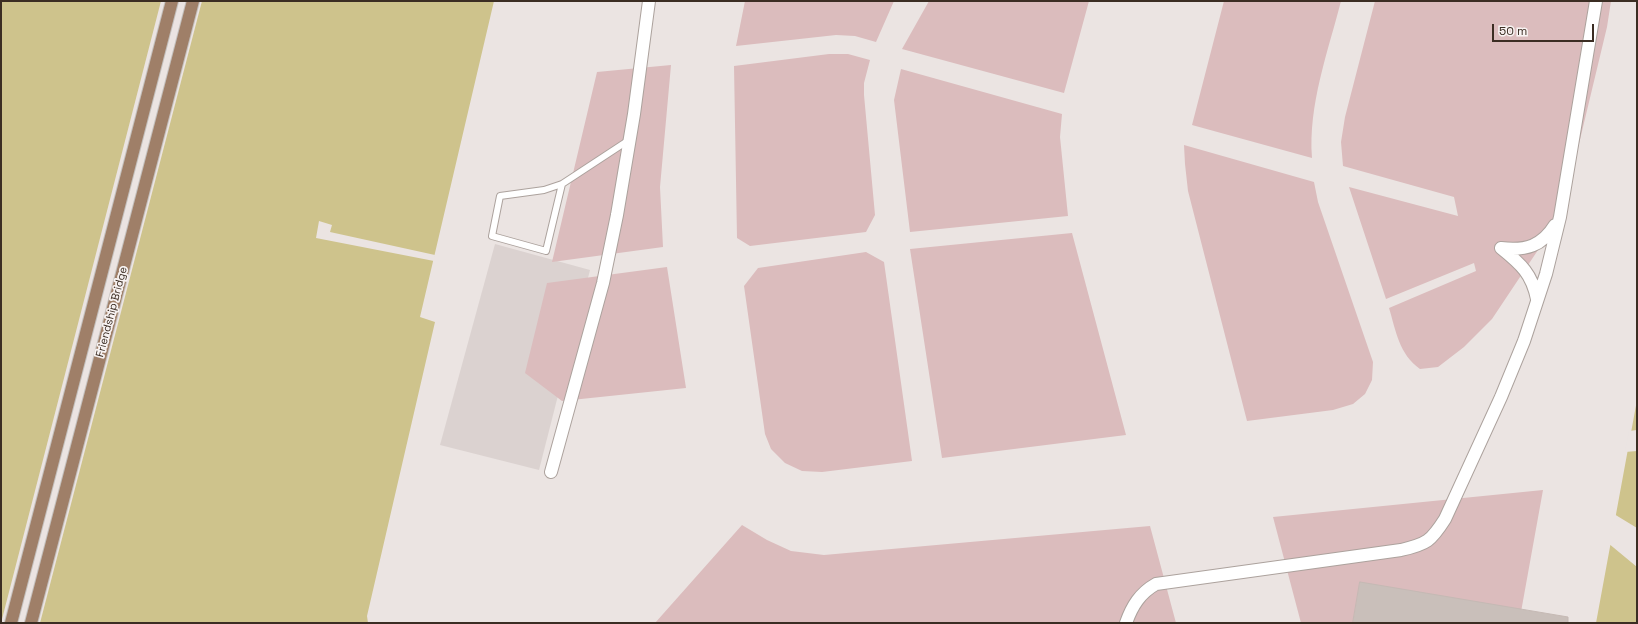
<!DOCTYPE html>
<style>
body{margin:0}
#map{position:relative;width:1638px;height:624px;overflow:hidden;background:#ebe4e2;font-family:"Space Grotesk",sans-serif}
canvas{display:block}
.frame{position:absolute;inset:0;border:2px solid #3b2d23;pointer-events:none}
.scale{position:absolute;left:1492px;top:24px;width:102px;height:18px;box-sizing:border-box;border:2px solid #3b2d23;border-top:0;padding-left:5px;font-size:12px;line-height:14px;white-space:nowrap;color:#3b2d23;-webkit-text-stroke:3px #f8f3f2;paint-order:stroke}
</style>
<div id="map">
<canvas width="1638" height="624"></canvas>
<div class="frame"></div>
<div class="scale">50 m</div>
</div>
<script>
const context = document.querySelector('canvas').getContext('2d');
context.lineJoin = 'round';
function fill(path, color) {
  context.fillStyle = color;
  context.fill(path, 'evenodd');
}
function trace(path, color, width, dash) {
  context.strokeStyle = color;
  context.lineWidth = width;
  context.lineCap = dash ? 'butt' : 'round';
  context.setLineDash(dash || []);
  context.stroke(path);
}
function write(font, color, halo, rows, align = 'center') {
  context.font = font + ' "Space Grotesk",sans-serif';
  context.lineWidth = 3.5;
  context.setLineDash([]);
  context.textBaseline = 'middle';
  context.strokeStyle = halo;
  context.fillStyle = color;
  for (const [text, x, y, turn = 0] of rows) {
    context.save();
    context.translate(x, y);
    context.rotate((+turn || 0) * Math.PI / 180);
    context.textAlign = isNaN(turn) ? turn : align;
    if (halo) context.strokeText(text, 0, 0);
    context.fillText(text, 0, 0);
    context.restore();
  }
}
const built = new Path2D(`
 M495 244 590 270 539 470 440 445Z`);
const green = new Path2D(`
 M745 1H894L876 42 855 36 836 35 736 46Z
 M929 1H1089L1064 93 902 49Z
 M1224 1H1341C1328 52 1308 105 1312 158L1192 125Z
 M1375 1H1611L1607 27 1571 177 1560 217 1492 319 1464 347 1438 367 1420 369C1399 354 1396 331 1389 308L1476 271 1474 263 1386 299 1349 187 1458 216 1454 197 1343 166 1341 142 1345 117Z
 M829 54H848L870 60 864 83V95L875 215 866 232 750 246 737 238 734 66Z
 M671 65 660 187 663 247 552 262 597 72Z
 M901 69 1062 114 1060 137 1068 216 910 232 894 100Z
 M1184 145 1314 182 1318 202 1373 362 1372 380 1365 394 1353 404 1333 410 1247 421 1188 191 1185 164Z
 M1072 233 1126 435 942 458 910 249Z
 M866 252 884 262 912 461 822 472 802 471 785 463 771 449 765 434 744 286 758 268Z
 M667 267 686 388 562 401 525 373 547 283Z
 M1543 490 1519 623H1301L1273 517Z
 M742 525 767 540 791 551 824 555 1150 526 1176 623H655Z`);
const water = new Path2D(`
 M1 1H494L420 317 435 322 367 616 368 623H1Z
 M1637 400V623H1596Z`);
const pier = new Path2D(`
 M161 1H202L40 623H1Z
 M319 221 332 225 330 232 435 255 434 261 316 238Z
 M1637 430V451L1625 452 1629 431Z
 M1614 514 1637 528V567L1608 543Z`);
const building = new Path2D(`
 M1360 582 1568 617V623H1353Z`);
const lane = new Path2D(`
 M562 184 546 251 492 236 500 196 544 190 562 184 629 140`);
const street = new Path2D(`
 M1501 248C1526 251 1542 246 1555 225
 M1501 248C1521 264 1532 274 1537 299
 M551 472 603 283 617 215 634 114 649 1
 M1126 623C1132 606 1140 593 1156 584L1401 550C1427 544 1431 541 1445 519L1501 397 1524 341 1546 274 1560 217 1596 1`);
const primary = new Path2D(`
 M11 623 172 1
 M31 623 193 1`);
const streetNames = [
 ["Friendship Bridge",112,312,-75]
];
fill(built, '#dbd2d0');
fill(green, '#dbbcbd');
fill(water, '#cec38c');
fill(pier, '#ebe4e2');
fill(building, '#c9bfba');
trace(building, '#c5b9b4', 1);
trace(lane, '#aca29d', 8);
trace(street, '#aca29d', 14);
trace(primary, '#c4c0bd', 14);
trace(lane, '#fff', 6);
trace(street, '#fff', 12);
trace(primary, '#9f7f68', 12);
write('11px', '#3b2d23', '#f8f3f2', streetNames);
</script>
